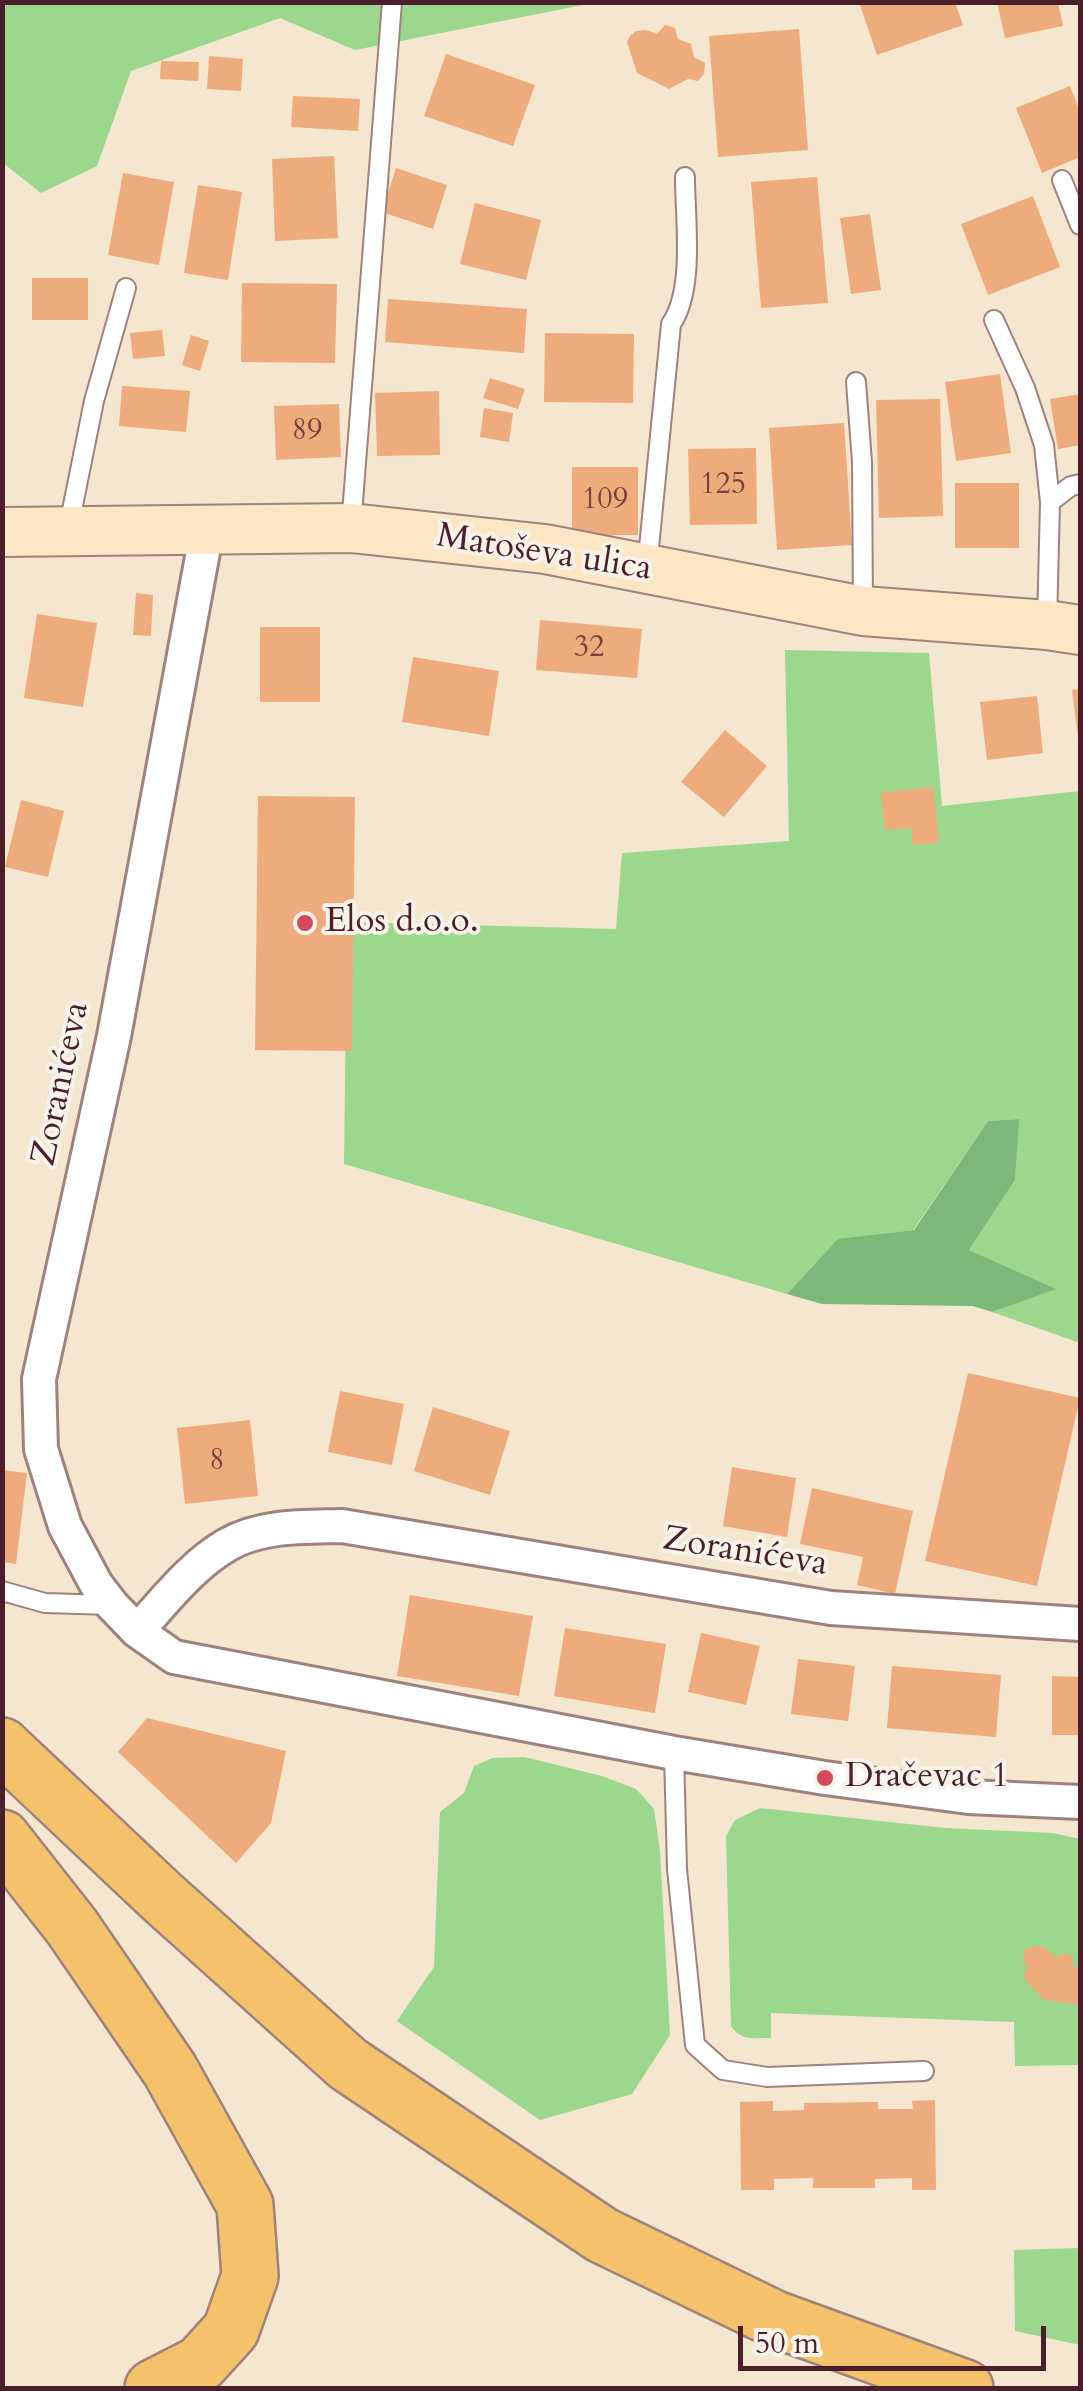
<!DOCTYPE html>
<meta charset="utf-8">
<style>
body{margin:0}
#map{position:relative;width:1083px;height:2391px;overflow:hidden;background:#f4e6cf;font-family:Cardo,serif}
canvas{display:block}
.frame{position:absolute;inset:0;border:5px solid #4a1f2b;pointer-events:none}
.scale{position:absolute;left:738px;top:2326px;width:308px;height:45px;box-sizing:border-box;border:5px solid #4a1f2b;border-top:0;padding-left:12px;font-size:30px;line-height:35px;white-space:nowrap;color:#4a1f2b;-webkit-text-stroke:8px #f7f3e8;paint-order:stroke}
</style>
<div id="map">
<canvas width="1083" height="2391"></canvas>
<div class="frame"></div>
<div class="scale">50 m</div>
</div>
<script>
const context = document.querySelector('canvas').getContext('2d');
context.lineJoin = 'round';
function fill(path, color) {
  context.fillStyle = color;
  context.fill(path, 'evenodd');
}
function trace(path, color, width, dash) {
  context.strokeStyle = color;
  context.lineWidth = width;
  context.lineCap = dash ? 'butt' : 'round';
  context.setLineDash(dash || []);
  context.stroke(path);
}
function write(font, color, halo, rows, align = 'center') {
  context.font = font + ' Cardo,serif';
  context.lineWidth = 8;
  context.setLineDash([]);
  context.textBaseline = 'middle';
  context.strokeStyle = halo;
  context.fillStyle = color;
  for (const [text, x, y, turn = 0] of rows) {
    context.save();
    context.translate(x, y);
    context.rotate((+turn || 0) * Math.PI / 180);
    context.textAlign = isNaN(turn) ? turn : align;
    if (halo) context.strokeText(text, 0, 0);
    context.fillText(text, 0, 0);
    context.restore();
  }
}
const green = new Path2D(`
 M2 3H593L355 50 280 18 131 71 97 166 41 193 3 163Z
 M785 650 929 653 942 806 1080 791V1343L992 1312 1054 1289 969 1250 1015 1180 1018 1119 988 1121 913 1230 838 1240 787 1294 344 1164 347 922 616 929 622 853 789 841Z
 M524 1757 602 1776 636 1789 654 1809 660 1851 670 2035 632 2094 540 2120 397 2021 434 1967 440 1812 464 1793 474 1766 492 1758Z
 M760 1808 945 1828 1053 1833 1080 1839V2065L1015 2066 1014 2022 771 2013V2038C754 2038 741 2041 731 2026L726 1836 735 1820Z
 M1080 2248V2345L1015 2331 1014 2250Z`);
const forest = new Path2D(`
 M1019 1119 1015 1180 969 1250 1056 1289 992 1312 973 1306 822 1304 787 1294 838 1239 914 1230 988 1121Z`);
const building = new Path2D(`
 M859 2H955L963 25 877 55Z
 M997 2H1058L1063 26 1005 38Z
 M665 25 675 28 678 39 691 44 694 57 705 63 704 74 698 81 688 79 669 89 637 73 627 42 630 36 636 31 646 30 657 34Z
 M799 29 808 150 718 157 709 36Z
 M446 54 535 85 513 146 424 116Z
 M209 56 243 59 241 91 207 89Z
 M161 61 199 62 198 81 160 79Z
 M1070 86 1080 112V157L1042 173 1016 108Z
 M293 96 360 99 358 131 291 127Z
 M334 156 338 238 275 241 272 159Z
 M396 168 447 185 433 229 382 212Z
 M123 173 174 182 159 265 108 255Z
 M817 177 828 303 761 308 751 182Z
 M198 185 242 192 228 280 184 273Z
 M1033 196 1060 267 988 295 961 224Z
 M475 203 541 220 526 280 460 264Z
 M870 214 881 290 851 294 840 218Z
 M32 278H88V320H32Z
 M242 283 337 284 335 363 241 362Z
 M388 299 527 309 524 353 385 342Z
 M162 330 165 356 133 359 130 333Z
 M545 333 634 334 633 403 544 402Z
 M191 335 209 341 200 371 182 365Z
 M1000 374 1011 453 956 461 945 382Z
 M490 378 525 389 518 409 483 398Z
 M122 386 190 391 186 432 119 426Z
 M439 391 440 455 377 456 375 393Z
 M1080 394V445L1058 449 1050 399Z
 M940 399 943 516 879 518 876 400Z
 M339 404 341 457 276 460 274 406Z
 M484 408 513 413 509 442 480 437Z
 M844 423 852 545 777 550 769 428Z
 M756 448 757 524 690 525 688 449Z
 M572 467H638V535H572Z
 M955 483H1019V548H955Z
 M136 593 153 595 151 636 133 635Z
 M37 614 97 623 83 707 24 698Z
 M540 620 642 629 637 678 536 670Z
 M260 627H320V702H260Z
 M413 657 499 671 489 736 402 722Z
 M1080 689V737H1078L1072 690Z
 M1037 696 1043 753 987 760 980 702Z
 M725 730 767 766 724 817 681 782Z
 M933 787 939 843 913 845 911 828 885 830 881 792Z
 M258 796 355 797 352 1051 255 1050Z
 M21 800 64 811 48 877 5 867Z
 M968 1373 1080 1398 1037 1586 925 1561Z
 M340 1391 404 1404 392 1465 328 1452Z
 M433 1407 510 1431 490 1495 414 1471Z
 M250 1420 258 1496 185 1504 177 1428Z
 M732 1467 796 1478 787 1537 723 1526Z
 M2 1470 27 1473 16 1564 2 1562Z
 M812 1488 913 1511 895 1594 857 1585 863 1557 800 1544Z
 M410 1595 533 1616 519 1696 397 1676Z
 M565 1628 666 1644 655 1713 554 1696Z
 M701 1633 760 1646 746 1705 688 1692Z
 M798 1659 855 1666 848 1721 791 1714Z
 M892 1666 1001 1675 996 1737 887 1728Z
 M1052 1676 1080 1677V1735H1052Z
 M147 1718 286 1751 271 1823 236 1863 118 1752Z
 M1034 1946H1042L1057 1957 1062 1954 1073 1955V1966L1080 1969V2005L1044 2000 1023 1977 1028 1967 1023 1962 1025 1949Z
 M935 2100 936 2190H912V2178L875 2179V2188H813V2178L774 2179V2190H741L740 2102 773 2101V2111L804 2110V2103L878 2102V2109H913L912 2101Z`);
const service = new Path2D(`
 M1062 180 1080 225
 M994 320 1025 388 1044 445 1050 502
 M856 382 862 462 863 610
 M351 527 392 2
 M68 530 94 401 126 288
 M647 568 671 324C695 290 685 219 685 177
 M1047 624 1050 502 1071 486 1080 484
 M2 1591 45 1603 112 1605
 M674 1753 677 1869 695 2045 723 2070 767 2077 924 2071`);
const minor = new Path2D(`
 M207 530 114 1036 39 1379 41 1449 65 1526 96 1584 112 1605 137 1631 174 1657 674 1753 825 1778 968 1797 1080 1802
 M137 1631C164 1602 192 1565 227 1545 260 1525 305 1527 342 1526L831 1608 1080 1624`);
const secondary = new Path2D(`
 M2 532 351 528 545 549 863 611 1047 625 1080 630`);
const trunk = new Path2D(`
 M2 1746 161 1896 348 2064 602 2235 775 2319 965 2388
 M2 1838 72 1927 170 2070 245 2205 250 2276 231 2330 200 2364 153 2388`);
const markers = [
 [305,923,10,"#d1495b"],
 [825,1778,10,"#d1495b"]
];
const numberNames = [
 ["89",307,432],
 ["125",723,486],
 ["109",605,501],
 ["32",589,649],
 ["8",217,1462]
];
const streetNames = [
 ["Matoševa ulica",544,554,9],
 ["Zoranićeva",62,1084,-78],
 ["Zoranićeva",745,1553,9]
];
const poiNames = [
 ["Elos d.o.o.",325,923],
 ["Dračevac 1",845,1778]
];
fill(green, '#9bd78c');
fill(forest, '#7cb878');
fill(building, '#eeab7c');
trace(service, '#9f827d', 22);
trace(minor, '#9f827d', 38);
trace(secondary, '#9f827d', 52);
trace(trunk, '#9f827d', 60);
trace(service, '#fff', 18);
trace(minor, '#fff', 32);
trace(secondary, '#fbe7c3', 48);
trace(trunk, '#f4c26a', 55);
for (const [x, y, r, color] of markers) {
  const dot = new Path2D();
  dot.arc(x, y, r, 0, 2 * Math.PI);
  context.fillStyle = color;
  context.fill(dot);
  trace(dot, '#f7f3e8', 4);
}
write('30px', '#73423f', null, numberNames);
write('35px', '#4a1f2b', '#f7f3e8', streetNames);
write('35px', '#4a1f2b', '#f7f3e8', poiNames, 'left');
</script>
